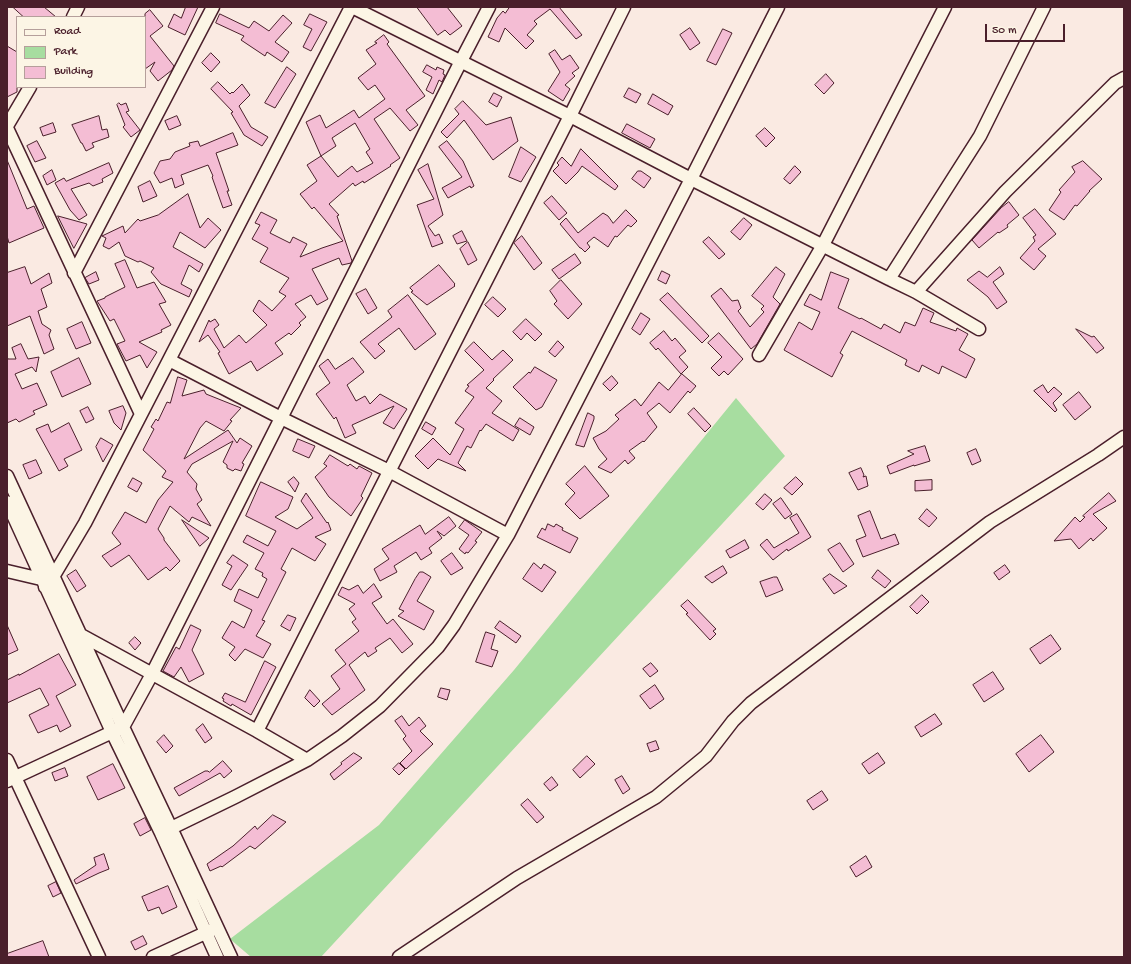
<!DOCTYPE html>
<style>
body{margin:0}
#map{position:relative;width:1131px;height:964px;overflow:hidden;background:#faeae2;font-family:"Gochi Hand",sans-serif}
canvas{display:block}
.frame{position:absolute;inset:0;border:8px solid #4a1f2b;pointer-events:none}
.legend{position:absolute;left:16px;top:16px;width:130px;height:72px;box-sizing:border-box;background:#fcf5e5;border:1px solid #b59f9b;margin:0;padding:5px 7px;list-style:none;font-size:12px;color:#4a1f2b}
.legend li{display:flex;align-items:center;gap:8px;height:20px}
.legend b{width:20px;border:1px solid #b59f9b}
.scale{position:absolute;left:985px;top:24px;width:80px;height:18px;box-sizing:border-box;border:2px solid #4a1f2b;border-top:0;padding-left:5px;font-size:12px;line-height:14px;white-space:nowrap;color:#4a1f2b;-webkit-text-stroke:3px #fcf5e5;paint-order:stroke}
</style>
<div id="map">
<canvas width="1131" height="964"></canvas>
<div class="frame"></div>
<ul class="legend">
<li><b style="height:5px;background:#fcf5e5"></b>Road</li>
<li><b style="height:11px;background:#a7dda0"></b>Park</li>
<li><b style="height:11px;background:#f4bdd4"></b>Building</li>
</ul>
<div class="scale">50 m</div>
</div>
<script>
const context = document.querySelector('canvas').getContext('2d');
context.lineJoin = 'round';
function fill(path, color) {
  context.fillStyle = color;
  context.fill(path, 'evenodd');
}
function trace(path, color, width, dash) {
  context.strokeStyle = color;
  context.lineWidth = width;
  context.lineCap = dash ? 'butt' : 'round';
  context.setLineDash(dash || []);
  context.stroke(path);
}
const green = new Path2D(`
 M736 398 785 456 321 957H251L230 939 379 825 514 670Z`);
const building = new Path2D(`
 M13 7H44L56 17H24Z
 M186 7H198L185 35 168 27 174 14 181 18Z
 M417 7H447L462 26 450 35 445 30 438 35Z
 M510 7H559L582 35 576 39 550 9 534 21 537 24 527 35 534 41 526 49 505 28 499 42 488 37 497 18 503 11 505 13Z
 M150 10 163 26 150 36 174 66 172 70 158 81 150 71 155 62 145 69V14Z
 M220 14 249 28 254 21 269 31 283 15 292 23 275 42 289 52 282 62 267 52 265 56 241 40 244 36 216 23Z
 M310 14 327 22 311 51 303 47 312 29 304 25Z
 M690 28 700 43 690 50 680 35Z
 M723 29 732 33 716 65 707 61Z
 M384 35 389 42 387 44 425 96 406 110 418 125 410 131 390 108 374 119 400 158 390 165 391 166 364 183 363 181 355 186 353 183 329 204 339 215 337 216 352 261 351 263 342 265 339 258 312 269 328 299 317 305 311 295 295 304 306 317 299 323 301 325 291 335 289 333 275 343 283 354 257 371 251 361 229 374 218 353 220 352 208 335 199 342 209 320 210 322 215 319 219 325 214 329 224 348 239 335 246 343 267 325 253 311 259 300 272 311 286 296 279 292 289 278 260 262 268 248 252 239 260 225 255 223 261 212 277 220 270 233 290 243 293 237 307 244 300 257 322 248 343 241 314 207 312 209 300 194 317 181 307 165 321 156 338 177 352 166 357 172 373 163 366 152 370 149 355 123 332 138 336 146 321 156 306 122 320 115 326 128 354 110 359 118 385 99 375 85 368 90 358 78 376 64 366 50 377 43 375 42Z
 M7 46 17 52V92L7 97Z
 M555 50 562 60 570 55 579 68 572 73 575 76 565 85 570 89 563 101 548 91 560 72 549 54Z
 M211 53 220 62 211 72 202 63Z
 M427 65 436 70 437 67 444 70 443 74 445 75 442 82 439 80 433 94 426 90 432 77 423 72Z
 M287 67 296 74 275 108 265 103Z
 M826 74 834 83 824 94 815 85Z
 M218 82 230 94 232 92 233 93 242 84 250 95 239 106 251 127 268 137 262 146 244 135 231 113 233 112 211 89Z
 M629 88 641 94 636 103 624 97Z
 M494 93 502 97 497 107 489 102Z
 M653 94 673 106 668 115 648 104Z
 M463 101 486 125 511 117 518 141 493 160 464 120 447 138 441 132 459 114 455 109Z
 M119 103 121 105 126 103 129 111 126 112 140 130 131 137 123 127 125 125 117 105Z
 M99 116 102 130 107 129 109 137 92 143 94 147 86 151 82 143H81L72 125Z
 M177 116 181 125 169 130 165 121Z
 M53 123 56 132 43 136 40 128Z
 M627 124 655 139 650 148 622 133Z
 M765 128 775 138 766 147 756 136Z
 M233 133 238 145 216 153 229 191H227L232 205 223 208 212 177 213 176 208 165 181 175 184 184 175 188 172 178 160 183 154 173 160 161 170 159 175 152 190 146 189 143 198 141 200 146Z
 M37 141 46 158 35 162 27 146Z
 M447 141 463 161 474 186 471 188 470 186 448 198 442 188 462 177 439 147Z
 M521 147 536 157 521 182 509 177Z
 M581 149 618 186 615 190 582 166 578 172 566 184 553 171 559 165 557 163 562 157 571 166Z
 M7 160 27 209 34 206 44 228 9 243 7 236Z
 M1083 161 1102 179 1089 191H1090L1077 206 1075 205 1064 220 1049 210 1061 192 1059 190 1075 172 1072 167Z
 M109 163 113 173 102 179 103 182 93 186 89 183 71 189 87 215 79 220 70 210 55 183 64 178 66 181Z
 M428 164 443 215 428 226 435 236 439 234 443 243 432 247 417 205 434 199 418 170Z
 M795 166 801 172 790 184 784 179Z
 M52 170 56 180 47 185 43 176Z
 M638 171H641L651 178 644 188 632 179Z
 M150 181 157 196 143 202 138 187Z
 M188 194 200 228 208 218 221 230 205 248 180 232 173 247 203 264 199 272 189 265 181 284 192 290 189 297 161 284 151 272 154 268 140 261 138 262 125 256 119 242 109 249 103 246 106 238 102 236 123 226 125 233 138 219 140 221 158 215Z
 M552 196 567 213 559 220 544 203Z
 M1009 202 1019 215 1007 225 1008 227 999 233 998 232 979 248 972 240 1001 208Z
 M1035 209 1056 234 1038 249 1046 256 1034 270 1020 258 1035 241 1033 237 1036 235 1023 218Z
 M626 210 637 221 631 227 628 225 617 237 615 236 608 247 594 237 587 243 590 247 585 252 581 248H580L560 224 566 218 578 233 603 213 608 216 613 223Z
 M58 216 87 224 74 248Z
 M744 218 752 225 740 240 731 232Z
 M462 231 467 241 457 244 453 236Z
 M522 236 542 263 534 270 514 243Z
 M709 237 725 254 719 259 703 242Z
 M468 242 477 260 468 265 460 249Z
 M575 254 581 263 559 279 552 270Z
 M125 260 137 288 154 282 166 302 159 304 171 325 161 330 162 332 139 342 157 352 147 368 140 355 126 361 117 344 125 341 114 319 110 321 97 301 105 298V297L125 287 115 264Z
 M439 265 455 284 454 285 455 286 427 305 411 292 413 291 410 288Z
 M25 267 31 284 49 273 52 283 41 289 47 307 38 311 42 324 51 330 49 335 54 349 44 354 30 316 7 326V273Z
 M776 267 785 274 773 297 780 304 757 344 751 349 711 296 721 288 732 301 738 300 741 308 738 311 750 327 764 312 761 309 764 306 752 296Z
 M1000 267 1004 274 993 282 1007 302 997 309 988 297 967 280 979 271 987 277Z
 M662 271 670 275 666 284 658 280Z
 M96 272 99 280 89 284 85 278Z
 M831 272 849 279 838 308 860 319 861 318 881 329 884 324 900 333 905 322 915 326 923 308 934 313 930 322 956 331 957 328 968 334 959 350 975 359 966 378 942 366 939 374 922 365 919 372 905 365 907 360 852 331 840 353 843 355 832 377 784 350 799 322 812 330 820 312 804 305 810 294 821 300Z
 M561 280 582 304 568 319 554 304 557 301 550 291Z
 M366 289 377 308 368 314 356 294Z
 M668 293 709 336 702 343 660 300Z
 M408 295 436 334 415 350 399 328 378 344 385 351 375 359 360 342 392 317 388 311Z
 M493 297 506 309 498 317 485 305Z
 M641 313 650 319 640 335 632 329Z
 M526 319 542 334 535 341 527 333 521 340 513 332Z
 M82 322 91 343 76 349 67 329Z
 M1076 329 1092 337 1094 336 1104 348 1097 353Z
 M664 331 672 341 675 338 686 351 679 357 688 367 681 374 658 348 656 350 650 343Z
 M719 333 743 359 728 375 724 371 719 376 711 368 722 357 708 343Z
 M558 341 564 347 555 357 549 352Z
 M474 342 492 360 503 350 513 360 493 379 494 380 486 388 502 401 492 413 519 430 513 441 486 424 481 431 480 430 471 448 467 446 458 463 466 471 438 459 428 469 415 456 433 438 450 455 464 429 455 423 474 397 465 391 469 386 467 385 484 370 465 351Z
 M21 344 28 359 39 357 36 372 32 367 15 374 22 389 37 383 47 405 33 411 35 414 19 422 16 419 7 423V357L8 359H16L12 348Z
 M79 358 91 384 62 397 51 372Z
 M353 358 364 372 347 385 356 401 365 396 370 404 380 394 407 409 394 429 383 423 394 406 352 425 356 433 345 438 336 417 334 419 316 394 330 383 319 366 328 359 335 369Z
 M535 367 557 380 542 407 536 410 513 387 529 372 530 373Z
 M682 374 696 386 690 393 688 391 670 413 659 403 647 413 657 427 644 442 643 441 629 451 635 458 628 464 625 460 611 473 598 467 607 459 599 449 593 438 606 431 619 419 615 415 635 399 641 406 659 382 668 390Z
 M612 376 618 383 610 391 603 384Z
 M178 377 187 380 182 396 204 390 206 394 241 408 230 420 232 421 224 431 206 421 200 428 184 459 228 430 237 443 240 438 252 446 242 463 244 464 241 471 235 469 233 471 227 468V465L223 462 233 441 192 464 187 472 197 484 196 489 202 500 197 504 211 526 192 517 189 522 170 506 158 529 164 538V540L180 561 170 571 166 567 148 580 129 555 111 567 102 556 121 544 112 533 125 512 146 523 158 500 173 482 162 477 166 471 143 450 154 429 151 427 156 419 158 421 167 402 170 403Z
 M1043 385 1048 393 1054 387 1062 394 1053 403 1057 410 1055 412 1034 391Z
 M1079 392 1091 407 1075 420 1063 405Z
 M123 406 126 413 121 430 114 423 109 411Z
 M88 407 94 419 86 423 80 411Z
 M694 408 711 426 705 432 688 414Z
 M588 413 594 416V419L584 447 576 445Z
 M520 418 534 427 530 435 515 426Z
 M426 422 436 428 432 435 422 429Z
 M69 423 82 450 64 459 68 466 59 471 36 429 48 424 51 432Z
 M101 438 113 445 103 462 96 447Z
 M298 439 315 446 309 458 293 451Z
 M925 446 930 461 914 466V465L890 474 887 466 914 454 908 451Z
 M976 449 981 461 972 465 967 453Z
 M330 455 348 466 350 464 357 469 359 466 372 473 361 496 363 498 351 516 329 497 315 477 327 466 324 464Z
 M36 460 42 473 29 479 23 465Z
 M585 466 609 496 580 519 565 504 575 493 566 484Z
 M861 468 864 475 863 477 866 476 868 486 858 490 849 473Z
 M294 477 299 483 295 492 288 482Z
 M796 477 803 484 792 495 784 488Z
 M133 478 142 483 137 492 128 487Z
 M932 480V490L915 491V481Z
 M261 482 293 497 288 509 275 517 297 529 313 518 301 501 306 493 327 523 328 522 331 530 315 537 326 544 315 561 292 548 281 569 286 572 262 620 265 621 256 636 271 644 263 658 245 649 235 661 229 655 235 647 222 638 232 621 244 628 252 610 234 601 239 589 258 598 267 579 262 576 263 573 255 569 264 553 243 542 247 535 268 546 276 531 246 516Z
 M1109 493 1116 501 1093 514 1107 528 1093 541 1091 538 1079 549 1071 539 1054 541 1075 517 1080 522 1085 517 1083 516Z
 M765 494 772 500 763 510 756 504Z
 M781 498 792 514 785 519 773 504Z
 M927 509 937 518 929 527 919 519Z
 M870 511 881 539 895 534 899 544 863 557 856 540 866 536 858 516Z
 M797 514 811 537 788 551 787 549 773 560 760 545 767 539 774 548 799 533 790 518Z
 M449 517 456 526 444 536 437 531 442 538 429 548 432 553 421 560 416 552 394 566 397 572 380 581 374 569 389 559 382 549 420 525 425 534Z
 M182 520 209 538 200 546Z
 M465 520 482 532 475 541 477 542 468 553 466 552 465 554 459 549 469 535 459 528Z
 M548 524 554 527 556 524 563 528 562 530 578 538 570 553 537 537 542 528 545 530Z
 M745 540 749 548 730 558 726 551Z
 M840 543 854 564 843 572 828 550Z
 M452 553 463 568 451 575 441 561Z
 M233 555 248 565 231 590 222 585 232 566 227 563Z
 M534 563 541 569 544 564 556 572 542 592 523 579Z
 M1005 565 1010 572 999 580 994 573Z
 M723 566 727 573 712 583 705 577Z
 M76 570 86 586 77 592 67 576Z
 M878 570 891 581 885 588 872 578Z
 M420 572H423L431 577 417 601 434 611 424 630 398 616 404 611 399 609 415 579Z
 M830 574 847 586 834 594 823 579Z
 M774 577H777L783 590 766 597 760 582Z
 M374 584 382 597 372 603 387 624 393 619 413 644 402 653 390 638 375 648 377 651 368 657 365 652 349 665 365 690 332 715 322 704 340 689 331 676 346 664 335 650 359 631 352 622 356 619 349 609 355 604 338 595 342 587 349 590 358 585 363 593Z
 M922 595 929 602 917 614 910 607Z
 M688 600 716 629 713 631 716 634 710 640 686 614 688 613 681 606Z
 M288 615 296 618 290 631 281 626Z
 M500 621 521 636 516 643 495 628Z
 M7 625 18 650 7 655Z
 M191 625 201 630 192 650 204 674 189 682 181 667 174 677 163 671 176 647 179 649Z
 M486 632 495 635 491 649 498 651 492 667 476 662Z
 M1051 635 1061 649 1040 664 1030 649Z
 M135 637 141 643 135 650 129 643Z
 M59 654 76 685 56 696 71 726 60 732 57 725 38 733 29 715 49 705 40 688 7 703V680L19 674V675Z
 M265 661 276 667 251 715 232 704 231 706 223 701 224 699 222 698 225 693 245 702Z
 M651 663 658 671 650 677 643 669Z
 M993 672 1004 689 984 702 973 685Z
 M655 685 664 699 650 709 640 696Z
 M441 688 450 690 447 700 438 697Z
 M310 690 320 701 314 707 305 698Z
 M935 714 942 724 921 737 915 727Z
 M402 716 409 726 419 717 426 726 420 731 433 744 406 769 400 763 412 751 403 739 406 736 395 721Z
 M203 724 212 738 205 743 196 730Z
 M164 735 173 746 166 753 157 742Z
 M1041 735 1054 752 1029 772 1016 754Z
 M656 741 659 749 650 752 647 744Z
 M354 753 362 758 334 780 330 774 342 764 341 763Z
 M878 753 885 763 869 774 862 764Z
 M587 756 595 764 580 778 573 770Z
 M223 761 232 771 224 778 220 773 179 796 174 788 205 771H208L209 772Z
 M399 763 405 769 399 775 393 769Z
 M113 764 125 788 98 800 87 777Z
 M65 768 68 776 55 781 52 773Z
 M622 776 630 789 623 794 615 780Z
 M552 777 558 785 550 791 544 784Z
 M822 791 828 800 813 810 807 801Z
 M528 799 544 817 537 823 521 805Z
 M273 815 286 822 255 849 250 846 222 867 221 866 210 871 207 864 233 846 255 826 257 829Z
 M145 818 151 830 140 836 134 824Z
 M104 854 109 869 99 873 76 884 74 880 96 865 94 858Z
 M866 856 872 867 856 877 850 867Z
 M56 882 61 893 53 897 48 886Z
 M168 886 177 907 162 914 159 907 148 911 142 897Z
 M143 936 147 944 135 950 131 942Z
 M43 941 49 957H7V954Z`);
const minor = new Path2D(`
 M352 7 570 116 691 179 889 279 916 292 979 329
 M73 17 78 7
 M7 126 30 87
 M7 128 141 414
 M74 273 213 7
 M889 279 980 136 1044 7
 M916 292 1005 192 1115 83 1124 78
 M759 355 823 245 945 7
 M169 360 281 418 389 471 508 535
 M7 476 123 727 171 828 231 957
 M7 502 112 732 161 833 217 957
 M7 571 41 579
 M45 587 53 577 85 523 351 7
 M81 635 257 731 307 760
 M257 731 570 116 624 7
 M7 760 99 957
 M7 781 123 727 152 674 461 61 489 7
 M161 833 235 797 307 760 342 736 380 706 438 647 454 625 508 535 691 179 778 7
 M153 957 214 929
 M399 957 517 878 656 797 706 756 733 721 751 703 861 620 990 522 1098 455 1124 437`);
fill(green, '#a7dda0');
fill(building, '#f4bdd4');
trace(building, '#4a1f2b', 1);
trace(minor, '#4a1f2b', 15);
trace(minor, '#fcf5e5', 12);
</script>
